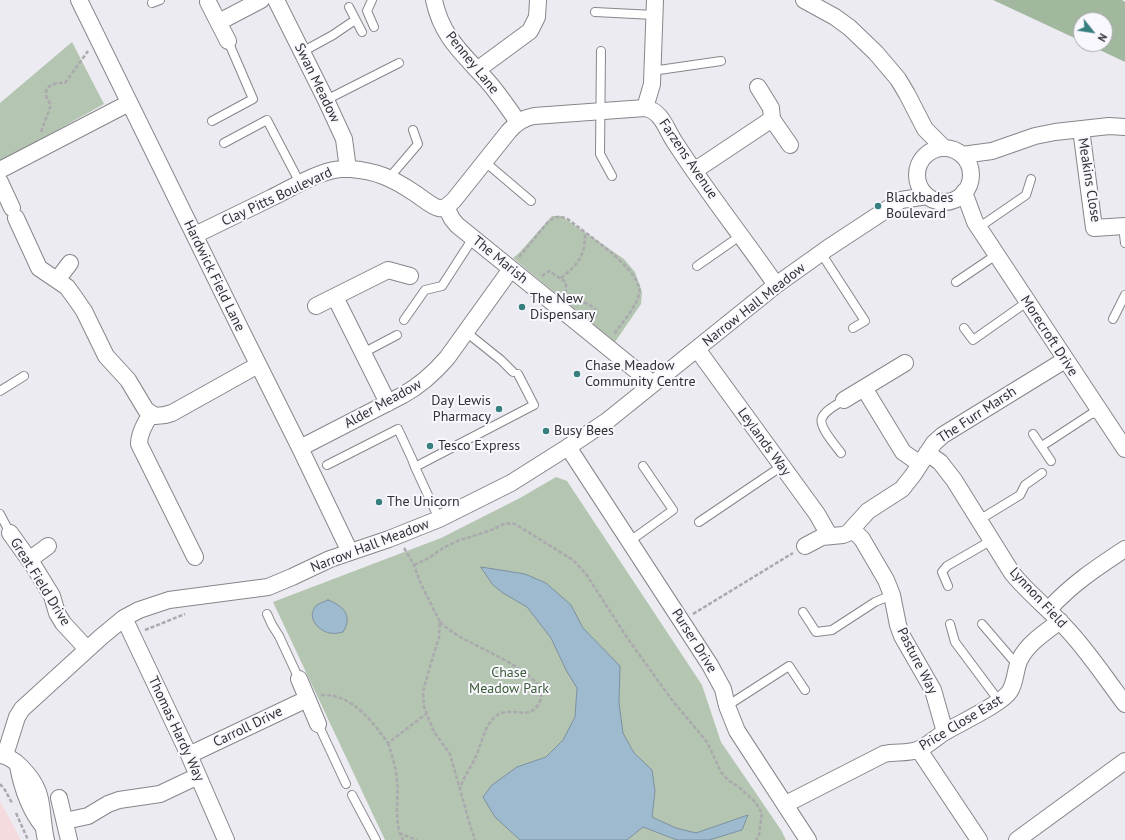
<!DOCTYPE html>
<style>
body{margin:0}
#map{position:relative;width:1125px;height:840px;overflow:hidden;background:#ecebf1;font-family:"PT Sans",sans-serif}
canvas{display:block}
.north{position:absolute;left:1073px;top:12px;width:40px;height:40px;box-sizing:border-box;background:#f9f8ff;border:1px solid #a9a8ad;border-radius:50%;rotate:120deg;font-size:11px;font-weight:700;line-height:16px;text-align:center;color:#313133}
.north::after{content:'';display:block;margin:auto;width:14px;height:18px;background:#377f7e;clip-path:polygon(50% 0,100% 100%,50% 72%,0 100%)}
</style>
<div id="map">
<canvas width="1125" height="840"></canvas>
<div class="north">N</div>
</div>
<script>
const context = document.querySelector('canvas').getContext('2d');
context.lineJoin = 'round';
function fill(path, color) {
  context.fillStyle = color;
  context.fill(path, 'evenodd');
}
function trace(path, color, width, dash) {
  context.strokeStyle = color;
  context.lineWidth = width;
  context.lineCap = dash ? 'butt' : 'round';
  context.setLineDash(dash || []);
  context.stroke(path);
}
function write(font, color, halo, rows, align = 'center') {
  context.font = font + ' "PT Sans",sans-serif';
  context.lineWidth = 4;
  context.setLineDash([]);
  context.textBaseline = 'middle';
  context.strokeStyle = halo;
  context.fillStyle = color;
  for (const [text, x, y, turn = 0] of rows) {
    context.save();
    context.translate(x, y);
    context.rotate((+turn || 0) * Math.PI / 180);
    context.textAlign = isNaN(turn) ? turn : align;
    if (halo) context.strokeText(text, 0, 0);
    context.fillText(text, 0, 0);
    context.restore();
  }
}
const education = new Path2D(`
 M0 801 21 840H0Z`);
const green = new Path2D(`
 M72 42 104 104 0 162V103Z
 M552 216H561L624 259 635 272 642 292 641 304 615 342 513 258 519 253Z
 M556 477 567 481 702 685 721 742 781 830 786 840H385L273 602 441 538 520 498Z`);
const forest = new Path2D(`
 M993 0H1122L1125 2V62L1087 44H1105V20H1081V41Z`);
const water = new Path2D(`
 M481 567 525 574 546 583 571 605 583 628 620 666 619 703 623 733 634 753 652 770 655 791 652 817 676 828 696 833 748 815 742 830 709 840H677L643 827 627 840H520L495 817 483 797 492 785 517 767 546 757 563 740 575 717 577 688 566 670 551 638 527 607 503 593 493 585Z
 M328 600C344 606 353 616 343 632 339 633 334 634 330 633 318 631 306 617 316 606 319 603 324 602 328 600Z`);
const path = new Path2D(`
 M41 132 51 105C40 90 48 82 65 83L88 51
 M519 257 548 222C555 216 561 215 569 220 585 233 645 272 639 294 637 306 622 323 614 334
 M542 276 549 271 566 282V293L595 308 596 319
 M561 278C578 264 585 257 585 234
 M404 548 414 565 420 582 440 622 439 637 429 670 423 692 424 707 434 732 450 754 470 825 475 840
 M414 565 429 558 443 548 457 541 489 531 504 524 512 523 520 527 573 560 586 574 628 639 672 700 707 742 721 772 728 780 740 788 755 802 762 813 759 835 756 840
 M693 614 793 553
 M440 622C447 629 455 634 464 639 482 649 536 672 541 691 542 696 541 699 539 703 530 722 509 705 496 716 484 726 482 743 476 756 471 767 463 778 460 789
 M145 630 185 614
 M321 695C351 693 372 721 388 743L426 714
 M388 743C392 755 396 768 397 780 399 800 393 823 403 840
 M0 784 5 790 12 803
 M16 813 28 840
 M399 833 417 840`);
const service = new Path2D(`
 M372 0 367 11 374 27
 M152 3 160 0
 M349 7 362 32
 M595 12 654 15
 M601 51 600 154 612 176
 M302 52 333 35 355 20
 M652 71 721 61
 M326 100 399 63
 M212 121 253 99 228 41
 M224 143 267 120 300 183
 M484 161 531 201
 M389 178 418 144 413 130
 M1123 226 1125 243
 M978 228 1026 195 1031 179
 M821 253 865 321 853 328
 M697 266 740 236
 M956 282 996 255
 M1113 319 1125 295
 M404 320 425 290 442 286 473 238
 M964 328 973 340 1027 302
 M466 332 501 360 513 372
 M363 353 397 335
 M0 391 24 376
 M1033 434 1051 461
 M1042 446 1091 414 1101 413
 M841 453C836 446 818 426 822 418 825 410 838 404 844 400
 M327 465 398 429 412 459 415 467
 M0 514 10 533
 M439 519 415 467 534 405 518 374
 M979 520 1020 495 1025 485 1042 473
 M699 522 782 466
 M630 541 673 510 643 466
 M948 586 942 572 947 566 992 540
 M803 612 816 632 832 630 875 602 892 595
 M267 614 272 625 279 636 299 679
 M950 624 955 642 999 701
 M982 624 1018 666
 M727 706 789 666 805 690
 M318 724 346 784
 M352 795 376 840`);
const minor = new Path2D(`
 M79 0 241 330 300 448 350 552
 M276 0 326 100 344 139 348 169
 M434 0C442 39 465 55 490 84 500 96 509 109 518 122
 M655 0 652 84 645 108C662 111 666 129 674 141 706 191 743 237 776 285
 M804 0 835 17 850 28 876 53 898 79 907 94 925 129 944 148
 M208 2 228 41
 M219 22 261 0
 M477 70 530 31 537 17 538 0
 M758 87 771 108 772 119 790 145
 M1081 129 1094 228 1125 226
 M917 175a27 27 0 1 1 54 0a27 27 0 1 1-54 0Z
 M962 155 992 151 1035 136 1055 132 1109 126 1125 127
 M0 170 129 103
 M694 171 772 119
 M0 182 12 208
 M964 192 975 222 1125 449
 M446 207 452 219 457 225 653 384
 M16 218 39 268 67 287 75 298 84 311 106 356 128 380 146 410 155 416 165 415 172 413 258 365
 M195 235C220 223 246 210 271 198 296 186 323 167 351 169 376 171 392 178 413 192 420 196 432 207 439 208 445 209 450 204 454 200L509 131C516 123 523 118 534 116L645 108
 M57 280 70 263
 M335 297 388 403
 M316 306 388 270 410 276
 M697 349 817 514 829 535
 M864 388 903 452 920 464
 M844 400 905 363
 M151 414C145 423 139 433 139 444L195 557
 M568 447 710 665 723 689 727 706 737 731 808 840
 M300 448 403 395C421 385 434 373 447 358L511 269
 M927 453 940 462 954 480 1012 573C1028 593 1049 609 1066 628 1088 651 1106 679 1125 704
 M852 529 862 539 886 580 892 595 898 625 902 636 933 690 945 732
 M10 533 33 565 52 596 57 613 63 623 87 649
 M805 546 822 537 843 535 848 533 868 511 902 489 913 475 934 443 943 435 1065 360
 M29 560 48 546
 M1049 609C1072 584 1096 568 1125 549
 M124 618 189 755 226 840
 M299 679 318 724
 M919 750 979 840
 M0 755C9 756 15 761 21 767 47 793 39 809 46 840
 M5 755 17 717 22 709 101 637 124 618 139 610 169 600 268 587 292 577 330 559 389 539 439 519 511 483 568 447 607 421 776 285 828 248 901 200 927 196
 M189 755 307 699
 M18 766C22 787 29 809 43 826
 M59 798 69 840
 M786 804 884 754C895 751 906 754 917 750 927 747 936 737 945 732 960 723 1003 703 1010 691 1016 681 1015 669 1020 659 1029 642 1046 632 1060 621
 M65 821 88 816 108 804 119 800 160 794 198 776
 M1017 840 1125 761`);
const markers = [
 [878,206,4,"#377f7e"],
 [522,307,4,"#377f7e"],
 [577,374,4,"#377f7e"],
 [499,409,4,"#377f7e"],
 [546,431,4,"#377f7e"],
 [430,446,4,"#377f7e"],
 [379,502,4,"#377f7e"]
];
const streetNames = [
 ["Penney Lane",472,63,51],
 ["Swan Meadow",317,83,64],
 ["Farzens Avenue",688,159,56],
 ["Meakins Close",1089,180,81],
 ["Clay Pitts Boulevard",277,197,-25],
 ["The Marish",500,260,39],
 ["Hardwick Field Lane",214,276,64],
 ["Narrow Hall Meadow",754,305,-38],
 ["Morecroft Drive",1049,336,57],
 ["Alder Meadow",383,404,-29],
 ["The Furr Marsh",977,415,-33],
 ["Leylands Way",764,442,54],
 ["Narrow Hall Meadow",370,546,-21],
 ["Great Field Drive",40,582,58],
 ["Lynnon Field",1038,598,47],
 ["Purser Drive",694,641,58],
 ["Pasture Way",917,661,63],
 ["Price Close East",961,723,-31],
 ["Carroll Drive",248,727,-26],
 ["Thomas Hardy Way",176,729,65]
];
const poiNames = [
 ["Blackbades",886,198],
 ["Boulevard",886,214],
 ["The New",530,299],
 ["Dispensary",530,315],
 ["Chase Meadow",585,366],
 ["Community Centre",585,382],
 ["Day Lewis",491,401,"right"],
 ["Pharmacy",491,417,"right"],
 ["Busy Bees",554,431],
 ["Tesco Express",438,446],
 ["The Unicorn",387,502]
];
const parkNames = [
 ["Chase",509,673],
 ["Meadow Park",509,689]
];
fill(education, '#f5dbde');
fill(green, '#b4c5b1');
fill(forest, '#a1b79e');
fill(water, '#9ebacf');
trace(water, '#7d91a0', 1);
trace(service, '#87868b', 10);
trace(minor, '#87868b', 18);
trace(path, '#aaa9ae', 2.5, [4, 2]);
trace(service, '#fff', 8);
trace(minor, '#fff', 16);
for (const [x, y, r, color] of markers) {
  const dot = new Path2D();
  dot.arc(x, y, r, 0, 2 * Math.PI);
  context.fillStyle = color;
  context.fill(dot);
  trace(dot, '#f9f8ff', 1.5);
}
write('14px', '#313133', '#f9f8ff', streetNames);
write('14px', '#313133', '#f9f8ff', poiNames, 'left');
write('14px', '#3b5d37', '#f9f8ff', parkNames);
</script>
